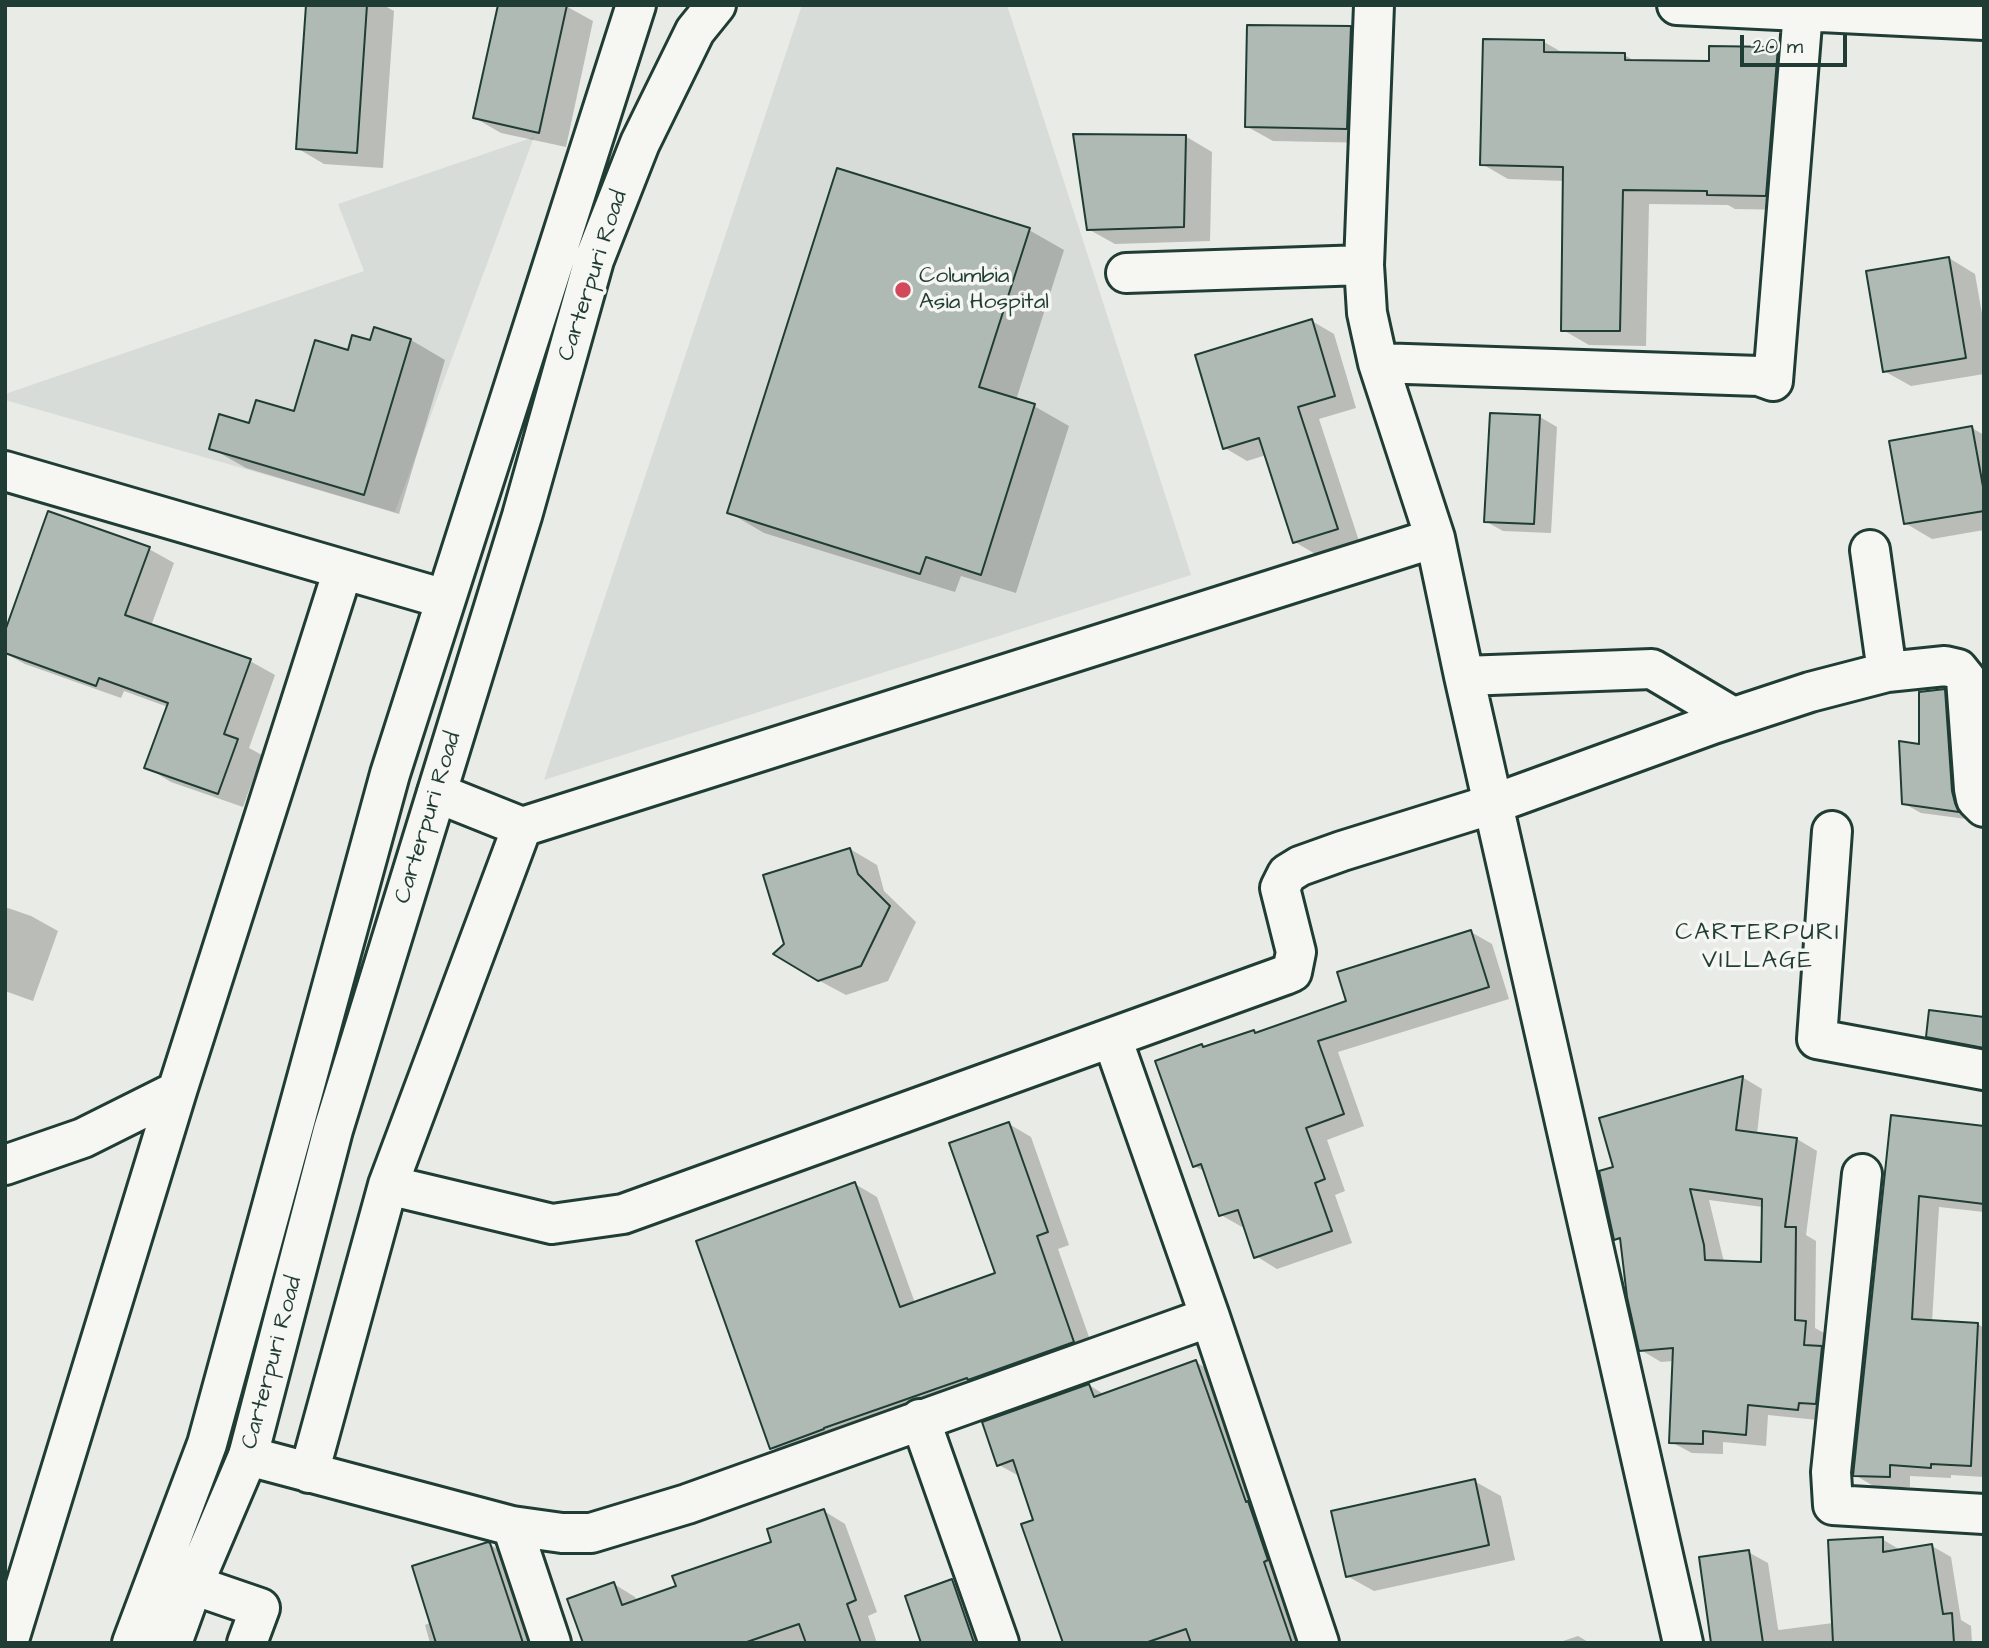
<!DOCTYPE html>
<style>
body{margin:0}
#map{position:relative;width:1989px;height:1648px;overflow:hidden;background:#e9ebe7;font-family:"Architects Daughter",sans-serif}
canvas{display:block}
.frame{position:absolute;inset:0;border:7px solid #1f3d34;pointer-events:none}
.scale{position:absolute;left:1740px;top:35px;width:107px;height:32px;box-sizing:border-box;border:4px solid #1f3d34;border-top:0;padding-left:9px;font-size:21px;line-height:24px;white-space:nowrap;color:#1f3d34;-webkit-text-stroke:5px #f6f6f2;paint-order:stroke}
</style>
<div id="map">
<canvas width="1989" height="1648"></canvas>
<div class="frame"></div>
<div class="scale">20 m</div>
</div>
<script>
const context = document.querySelector('canvas').getContext('2d');
context.lineJoin = 'round';
function fill(path, color) {
  context.fillStyle = color;
  context.fill(path, 'evenodd');
}
function trace(path, color, width, dash) {
  context.strokeStyle = color;
  context.lineWidth = width;
  context.lineCap = dash ? 'butt' : 'round';
  context.setLineDash(dash || []);
  context.stroke(path);
}
function write(font, color, halo, rows, align = 'center') {
  context.font = font + ' "Architects Daughter",sans-serif';
  context.lineWidth = 7;
  context.setLineDash([]);
  context.textBaseline = 'middle';
  context.strokeStyle = halo;
  context.fillStyle = color;
  for (const [text, x, y, turn = 0] of rows) {
    context.save();
    context.translate(x, y);
    context.rotate((+turn || 0) * Math.PI / 180);
    context.textAlign = isNaN(turn) ? turn : align;
    if (halo) context.strokeText(text, 0, 0);
    context.fillText(text, 0, 0);
    context.restore();
  }
}
const built = new Path2D(`
 M802 5H1007L1191 575 544 780Z
 M534 137 395 512 5 400V394L364 271 338 204Z`);
const shadow = new Path2D(`
 M308 5H383L394 11 383 168 324 164 297 148Z
 M564 5 593 21 566 147 501 133 475 118Z
 M1350 28 1377 43 1373 143 1273 141 1246 126Z
 M1544 42 1565 54 1624 55 1637 62 1711 63 1778 48 1804 64 1792 210 1735 209 1728 205 1649 204 1646 346 1589 345 1563 330 1565 181 1508 179 1482 164Z
 M1185 136 1212 152 1210 241 1115 244 1088 229Z
 M838 170 1029 230 1064 250 1016 400 1034 406 1069 426 1016 593 961 576 955 592 764 533 730 513Z
 M1949 258 1975 274 1984 325V374L1911 386 1884 371Z
 M1312 321 1334 334 1356 408 1319 419 1359 541 1317 555 1295 542 1266 455 1247 461 1225 448Z
 M411 340 445 360 399 514 246 468 211 448 250 426 295 413 349 352 371 342Z
 M1540 417 1557 427 1551 533 1503 531 1485 521Z
 M1972 428 1984 435V530L1932 539 1905 523Z
 M149 549 174 563 151 626 250 661 275 675 249 748 262 755 243 807 171 782 146 767 168 707 124 691 121 698 25 664 5 653Z
 M1944 691 1962 701 1974 820 1921 813 1903 803Z
 M850 849 877 865 884 891 916 922 888 981 846 995 818 980 786 945Z
 M5 907 31 916 58 931 33 1001 5 991Z
 M1471 932 1492 944 1509 999 1338 1052 1364 1126 1327 1140 1345 1191 1335 1195 1352 1243 1277 1269 1256 1256 1246 1226 1242 1227 1221 1215 1206 1172 1194 1166 1202 1046 1206 1048 1254 1032 1257 1034 1348 1002Z
 M1984 1019V1056L1951 1050 1928 1036Z
 M1742 1077 1762 1089 1757 1134 1797 1139 1817 1151 1806 1235 1816 1241 1815 1328 1826 1334 1818 1420 1768 1415 1766 1446 1723 1442V1454L1692 1453 1671 1442 1674 1361 1661 1362 1641 1350 1622 1242 1616 1238 1615 1168ZM1709 1200 1763 1207V1263L1724 1262Z
 M1893 1117 1984 1128V1212L1939 1207 1932 1322 1978 1324 1984 1328V1477L1951 1475V1478L1910 1476V1487H1875L1855 1475Z
 M1009 1124 1031 1137 1069 1245 1058 1249 1095 1354 793 1460 772 1447 855 1184 877 1197 915 1303 997 1274Z
 M1196 1362 1217 1375 1309 1643H1065L1035 1521 1021 1477 999 1465 1089 1385 1105 1395Z
 M1474 1481 1501 1496 1515 1560 1374 1591 1347 1576Z
 M824 1511 845 1524 877 1612 868 1616 877 1643H585L614 1584 635 1597 637 1601 678 1587 774 1543Z
 M1882 1539 1902 1551 1932 1546 1951 1557 1961 1620 1971 1626 1972 1643H1711L1748 1552 1768 1563 1778 1629 1779 1630 1833 1623Z
 M489 1544 507 1555 536 1643H430L425 1625 432 1622Z
 M951 1581 969 1592 987 1643H923Z
 M1578 1636 1590 1643H1557Z`);
const building = new Path2D(`
 M306 5H367L357 153 296 149Z
 M498 5H567L539 133 473 118Z
 M1247 25 1351 26 1347 129 1245 127Z
 M1483 39 1544 40V52L1625 53V60L1709 61V46L1778 47 1766 196 1707 195V191L1623 190 1620 331H1561L1563 167 1480 165Z
 M1073 134 1186 135 1184 227 1087 230Z
 M837 168 1030 228 979 387 1035 404 981 575 926 557 920 574 727 513Z
 M1949 257 1966 358 1883 372 1866 271Z
 M1312 319 1335 396 1298 407 1338 529 1293 543 1259 438 1223 449 1195 355Z
 M374 327 411 339 364 495 209 449 219 414 249 423 256 400 294 411 315 340 348 350 352 335 370 340Z
 M1490 413 1540 415 1534 524 1484 522Z
 M1972 426 1984 492V511L1904 524 1889 441Z
 M48 511 150 547 125 615 251 659 224 734 238 739 218 794 144 768 168 703 99 678 96 686 5 653V631Z
 M1945 689 1952 791 1955 803 1959 812 1902 804 1899 741 1919 744V692Z
 M850 848 858 874 890 906 861 966 818 981 773 954 784 944 763 875Z
 M1471 930 1489 987 1318 1041 1344 1114 1306 1128 1325 1179 1315 1183 1332 1231 1254 1258 1238 1210 1219 1216 1201 1164 1193 1167 1155 1061 1202 1044 1203 1047 1254 1030 1255 1033 1346 1001 1337 972Z
 M1929 1010 1984 1017V1048L1926 1037Z
 M1743 1076 1736 1130 1797 1138 1785 1227H1796L1795 1320 1806 1321 1804 1345 1822 1346 1816 1404 1799 1403 1798 1410 1748 1405 1746 1435 1703 1431V1444L1669 1443 1673 1348 1639 1351 1627 1297 1620 1238 1614 1240 1599 1171 1613 1167 1599 1118ZM1690 1189 1762 1199 1761 1262 1705 1260 1704 1245Z
 M1891 1115 1984 1126V1204L1919 1196 1912 1319 1978 1323 1971 1466 1931 1464V1468L1890 1465V1477L1853 1476Z
 M1009 1122 1048 1232 1037 1236 1074 1342 968 1380 967 1378 824 1428V1429L770 1449 696 1241 855 1182 900 1307 995 1273 949 1143Z
 M1196 1360 1246 1502 1248 1501 1268 1560 1264 1562 1292 1643H1191L1186 1629 1145 1643H1063L1021 1524 1033 1520 1013 1460 997 1466 982 1422 1089 1384 1094 1397Z
 M1475 1479 1489 1545 1346 1577 1331 1511Z
 M824 1509 856 1600 847 1604 861 1643H806L799 1624 744 1643H583L567 1599 614 1582 622 1605 676 1586 672 1576 771 1542 767 1529Z
 M1883 1537V1552L1932 1544 1943 1614 1952 1613 1954 1643H1833L1828 1540Z
 M488 1542 490 1543 523 1643H436L412 1566Z
 M1749 1550 1763 1643H1711L1699 1557Z
 M952 1579 974 1643H921L905 1596Z`);
const minor = new Path2D(`
 M1374 5 1364 265 1367 313 1378 363 1435 538 1464 676 1683 1643
 M1677 5 1984 20
 M1126 273 1364 265
 M1378 363 1759 376 1773 381 1803 11
 M5 471 445 599
 M1870 550 1887 672
 M1464 676 1652 669 1733 717
 M437 793 522 827 1435 538
 M1832 831 1817 1039 1984 1070
 M1112 1038 1210 1317 1319 1643
 M5 1165 83 1138 177 1091
 M1862 1174 1831 1472 1833 1505 1984 1514
 M388 1185 552 1224 623 1214 1285 975 1292 972 1296 952 1280 888 1287 874 1300 866 1342 851 1493 804 1713 724 1810 692 1887 672 1945 666 1958 669 1966 679 1974 789 1976 799 1984 807
 M920 1419 999 1643
 M248 1456 512 1526 562 1533H591L687 1504 1210 1317
 M309 1473 388 1185 522 827
 M512 1526 551 1643
 M193 1585 260 1608
 M8 1643 177 1091 343 570
 M247 1643 260 1608`);
const secondary = new Path2D(`
 M132 1643 207 1444 390 774 636 5
 M172 1643 193 1585 248 1456 333 1130 522 516 594 260 640 143 695 31 716 5`);
const markers = [
 [903,290,9,"#d1495b"]
];
const streetNames = [
 ["Carterpuri Road",594,276,-72],
 ["Carterpuri Road",429,818,-73],
 ["Carterpuri Road",273,1363,-75]
];
const poiNames = [
 ["Columbia",919,277],
 ["Asia Hospital",919,303]
];
const neighbourhoodNames = [
 ["CARTERPURI",1758,934],
 ["VILLAGE",1758,962]
];
fill(built, '#d8dcd8');
fill(shadow, '#0003');
fill(building, '#b0bab5');
trace(building, '#1f3d34', 2);
trace(minor, '#1f3d34', 44);
trace(secondary, '#1f3d34', 44);
trace(minor, '#f6f6f2', 38);
trace(secondary, '#f6f6f2', 38);
for (const [x, y, r, color] of markers) {
  const dot = new Path2D();
  dot.arc(x, y, r, 0, 2 * Math.PI);
  context.fillStyle = color;
  context.fill(dot);
  trace(dot, '#f6f6f2', 2.5);
}
write('23px', '#1f3d34', '#f6f6f2', streetNames);
write('23px', '#1f3d34', '#f6f6f2', poiNames, 'left');
context.letterSpacing = '2px';
write('24px', '#1f3d34', '#f6f6f2', neighbourhoodNames);
context.letterSpacing = '0px';
</script>
